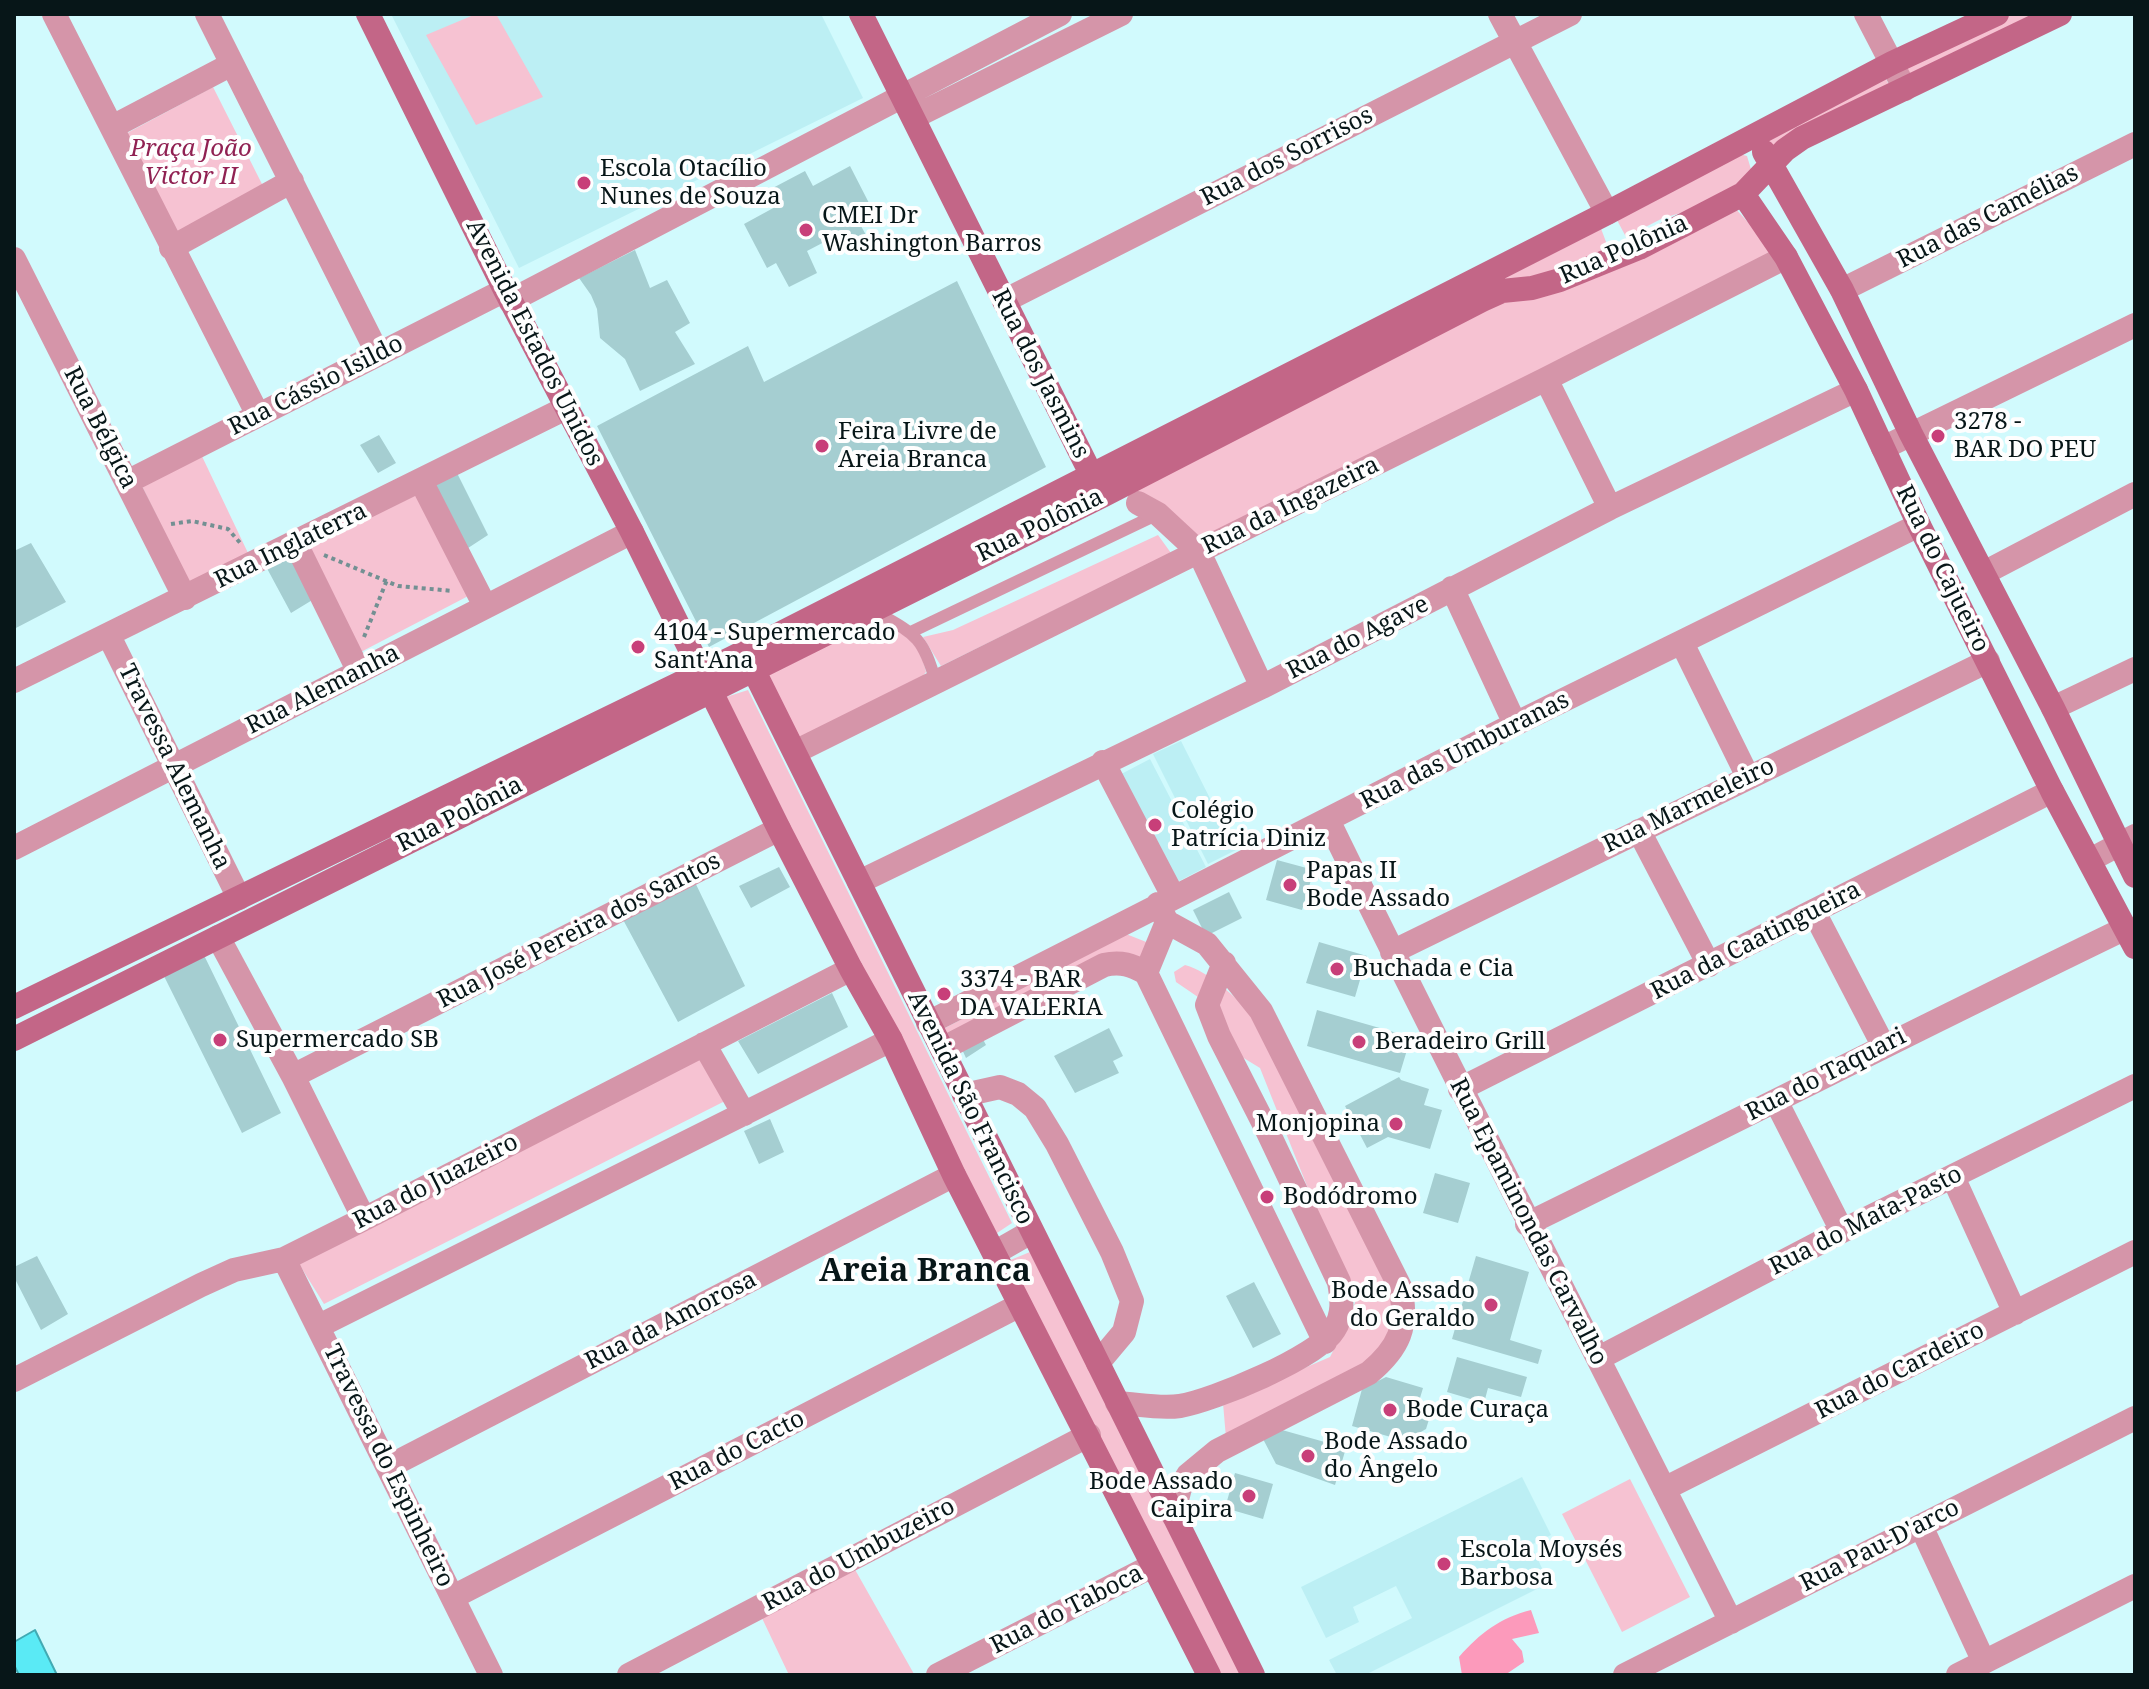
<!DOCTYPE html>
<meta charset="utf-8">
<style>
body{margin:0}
#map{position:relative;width:2149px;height:1689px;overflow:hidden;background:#d1fafd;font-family:"Noto Serif",serif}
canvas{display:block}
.frame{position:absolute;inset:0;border:16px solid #071618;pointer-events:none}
</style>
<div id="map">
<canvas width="2149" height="1689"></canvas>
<div class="frame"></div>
</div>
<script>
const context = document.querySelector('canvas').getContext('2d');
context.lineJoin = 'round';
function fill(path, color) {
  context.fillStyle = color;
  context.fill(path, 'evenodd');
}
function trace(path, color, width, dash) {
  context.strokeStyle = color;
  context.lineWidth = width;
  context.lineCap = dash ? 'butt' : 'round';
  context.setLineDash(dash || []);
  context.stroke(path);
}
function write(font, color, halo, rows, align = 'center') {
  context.font = font + ' "Noto Serif",serif';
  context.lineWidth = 8;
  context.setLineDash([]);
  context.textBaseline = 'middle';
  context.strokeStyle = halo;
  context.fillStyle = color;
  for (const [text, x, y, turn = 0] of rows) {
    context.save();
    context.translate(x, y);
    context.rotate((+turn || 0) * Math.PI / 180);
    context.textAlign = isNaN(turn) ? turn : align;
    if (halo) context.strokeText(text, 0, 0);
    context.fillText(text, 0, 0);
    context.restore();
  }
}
const built = new Path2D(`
 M391 14H821L863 98 519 268Z
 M1181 741 1236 850 1208 864 1153 754Z
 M1150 759 1206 867 1160 891 1104 783Z
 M1522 1477 1551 1535 1531 1545 1549 1583 1365 1675H1337L1329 1660 1412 1618 1396 1586 1353 1607 1359 1622 1326 1638 1301 1587Z`);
const green = new Path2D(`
 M476 14H496L543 97 476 125 426 35Z
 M2006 14H2050L1907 81 1899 66Z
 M1885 77 1891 89 1771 152 1758 142Z
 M213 87 263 186 169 236 116 139Z
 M1732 152 1747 156 1753 176 1695 209 1663 218 1626 237 1617 220Z
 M1734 207 1777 254 1201 543 1124 493 1503 294Z
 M1600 226 1611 255 1260 394Z
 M199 450 248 553 189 582 139 480Z
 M420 487 474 593 357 654 300 546Z
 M1158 535 1171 553 941 666 923 637 953 630Z
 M872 617C900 632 919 638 926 672L917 683 800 739 766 669Z
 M748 690 1012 1223 994 1235 726 697Z
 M1126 934 1164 949 1159 971 1110 955 948 1039 943 1029Z
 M1185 965C1211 972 1234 998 1255 1015L1388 1284 1374 1287 1394 1294C1396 1310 1396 1328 1386 1342 1367 1372 1262 1419 1226 1438L1223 1403 1330 1357 1351 1316 1358 1292 1368 1287 1354 1289 1313 1201 1260 1068 1242 1057 1214 1008 1176 982 1174 972Z
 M700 1052 725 1101 324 1304 294 1256Z
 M1030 1252 1241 1675H1217L1008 1261Z
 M1630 1479 1690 1597 1622 1632 1562 1514Z
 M853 1566 914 1674 789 1675 761 1616Z`);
const forest = new Path2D(`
 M1531 1610 1539 1633 1512 1639 1522 1651 1524 1662 1505 1675H1462L1459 1657C1480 1633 1500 1618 1531 1610Z`);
const water = new Path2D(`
 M35 1630 57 1675H19L14 1665V1642Z`);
const building = new Path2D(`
 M850 166 870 205 854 213 867 237 837 253 830 239 807 251 817 273 789 287 776 263 767 268 744 224 777 206 769 190 805 171 813 186Z
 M635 250 650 288 667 280 690 323 675 332 695 364 640 391 625 359 600 338 597 309 591 295 579 278Z
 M957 281 1046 467 709 647 597 426 748 346 764 382Z
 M379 435 396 463 378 473 360 445Z
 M456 471 488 535 465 550 434 482Z
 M31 543 66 602 14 629V551Z
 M289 547 314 599 291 613 263 561Z
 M1277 860 1314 870 1302 910 1266 900Z
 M779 867 790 887 751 908 739 886Z
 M692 876 745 986 678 1022 620 914Z
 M1229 892 1242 918 1206 936 1193 910Z
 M1319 942 1367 956 1355 997 1306 983Z
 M200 947 281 1113 242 1133 159 966Z
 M832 993 848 1027 758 1074 738 1041Z
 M1317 1010 1411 1037 1400 1073 1307 1046Z
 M1109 1028 1123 1056 1113 1061 1119 1073 1075 1093 1054 1056Z
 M979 1032 986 1045 966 1058 959 1043Z
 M1399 1077 1401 1080 1429 1089 1424 1105 1442 1110 1430 1149 1388 1137 1367 1148 1345 1106Z
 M770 1119 784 1152 759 1164 744 1131Z
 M1435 1173 1470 1183 1458 1223 1423 1213Z
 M37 1256 68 1314 41 1330 14 1277V1267Z
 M1476 1256 1529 1272 1510 1340 1542 1350 1538 1364 1452 1339Z
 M1254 1282 1281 1334 1253 1348 1226 1296Z
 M1457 1357 1527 1377 1521 1397 1488 1388 1484 1403 1447 1392Z
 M1386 1377 1423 1388 1417 1408 1431 1413 1426 1429 1405 1441 1352 1426 1362 1389Z
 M1275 1428 1346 1448 1335 1485 1276 1464 1262 1437Z
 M1235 1473 1273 1484 1263 1519 1225 1508Z`);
const path = new Path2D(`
 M171 524 192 521 228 529 242 545
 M324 555 398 586 453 591
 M364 637 387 580`);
const lane = new Path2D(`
 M874 611C915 634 923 636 936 683
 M911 632 1158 514`);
const street = new Path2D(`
 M54 14 258 415
 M207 14 378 354
 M1500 14 1607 213
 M1866 14 1905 89
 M914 117 1121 14
 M112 127 232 64
 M171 248 292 181
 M14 259 185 598
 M1842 290 2135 144
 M510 301 1060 14
 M1004 301 1570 14
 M1546 379 1610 508
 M1883 448 2135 325
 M421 481 485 606
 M127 482 505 290
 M1138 503 1158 514 1199 552 1262 687
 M296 544 359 672
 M1984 573 2135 494
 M1452 588 1515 724
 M109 636 239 898
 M1682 643 1748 777
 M14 681 566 408
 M2053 708 2135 669
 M795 752 1546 379 1786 257
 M1103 762 1173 896
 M1328 820C1459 1089 1597 1354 1731 1622
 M1639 831 1709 965
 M14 848 632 532
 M2090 860 2135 836
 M859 882 1262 687 1610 508 1856 390
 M1158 904 1167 922 1207 944 1261 1011 1400 1287C1409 1326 1399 1348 1369 1373L1217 1451 1188 1475 1180 1488 1173 1515
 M1814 912 1883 1045
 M218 937 293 1076 364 1219
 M1392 952 1988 661
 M1146 973 1167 922
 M928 1023 1515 724 1919 525
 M704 1044 744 1114
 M942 1049 1104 965C1121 961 1132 965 1146 973L1325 1342
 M293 1076 779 829
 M1460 1089 2052 791
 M964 1095 1000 1087 1018 1094 1035 1108 1057 1144 1112 1252 1132 1301 1124 1332 1098 1363
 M1776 1101 1842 1231
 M1953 1177 2015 1313
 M1527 1224C1727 1126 1925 1025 2126 928
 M996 1252 1031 1232
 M284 1259 491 1675
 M319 1326 891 1040
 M1599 1358 1842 1231 2135 1086
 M14 1380 201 1285 234 1270 284 1259 364 1219 851 969
 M1117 1403C1138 1404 1159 1409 1180 1406 1212 1401 1318 1357 1334 1330 1344 1314 1342 1299 1339 1282L1266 1128 1219 1036 1207 1005 1224 963
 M388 1467 954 1175
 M1664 1489 2135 1252
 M1921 1526 1984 1662
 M453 1597 1020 1305
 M629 1675 1089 1435
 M938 1675 1152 1566
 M1625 1675 2135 1418
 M1958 1675 2135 1586`);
const secondary = new Path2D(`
 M368 14 505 290 632 532 779 829 851 969 891 1040 954 1175 1209 1675
 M861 14 1099 490
 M1764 152 1842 290 1911 434 2053 708 2135 876
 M1743 194 1786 257 1856 390 1919 525 2052 791 2135 947
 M741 662 753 669 1253 1675
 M14 1007 732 658 1607 213 1892 63 1997 14
 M14 1039 1102 496 1482 300 1502 291 1532 288 1560 280 1639 248 1743 194 1785 150 1802 138 2060 14`);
const markers = [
 [584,183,8,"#c83f79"],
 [806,230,8,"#c83f79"],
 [1938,436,8,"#c83f79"],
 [822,446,8,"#c83f79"],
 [638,647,8,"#c83f79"],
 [1155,825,8,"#c83f79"],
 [1290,885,8,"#c83f79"],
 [1337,969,8,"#c83f79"],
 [944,994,8,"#c83f79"],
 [220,1040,8,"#c83f79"],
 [1359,1042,8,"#c83f79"],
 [1396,1124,8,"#c83f79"],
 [1267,1197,8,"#c83f79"],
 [1491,1305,8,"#c83f79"],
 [1390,1410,8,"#c83f79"],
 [1308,1456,8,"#c83f79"],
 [1249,1496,8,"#c83f79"],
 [1444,1564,8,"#c83f79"]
];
const parkNames = [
 ["Praça João",191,149],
 ["Victor II",191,177]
];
const streetNames = [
 ["Rua dos Sorrisos",1287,157,-27],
 ["Rua das Camélias",1988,217,-27],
 ["Rua Polônia",1624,250,-24],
 ["Avenida Estados Unidos",534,343,63],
 ["Rua dos Jasmins",1040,374,63],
 ["Rua Cássio Isildo",316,386,-27],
 ["Rua Bélgica",100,428,63],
 ["Rua da Ingazeira",1291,506,-26],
 ["Rua Polônia",1040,526,-26],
 ["Rua Inglaterra",291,546,-26],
 ["Rua do Cajueiro",1942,569,64],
 ["Rua do Agave",1358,638,-27],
 ["Rua Alemanha",323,690,-27],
 ["Rua das Umburanas",1465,751,-27],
 ["Travessa Alemanha",174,767,64],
 ["Rua Marmeleiro",1689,806,-26],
 ["Rua Polônia",460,815,-27],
 ["Rua José Pereira dos Santos",579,931,-27],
 ["Rua da Caatingueira",1756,941,-27],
 ["Rua do Taquari",1826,1075,-27],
 ["Avenida São Francisco",970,1108,64],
 ["Rua do Juazeiro",436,1182,-27],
 ["Rua do Mata-Pasto",1866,1221,-27],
 ["Rua Epaminondas Carvalho",1528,1222,63],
 ["Rua da Amorosa",671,1321,-27],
 ["Rua do Cardeiro",1900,1371,-27],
 ["Rua do Cacto",737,1451,-27],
 ["Travessa do Espinheiro",388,1466,64],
 ["Rua Pau-D'arco",1880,1546,-27],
 ["Rua do Umbuzeiro",859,1555,-28],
 ["Rua do Taboca",1067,1610,-27]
];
const poiNames = [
 ["Escola Otacílio",600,169],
 ["Nunes de Souza",600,197],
 ["CMEI Dr",822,216],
 ["Washington Barros",822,244],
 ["3278 -",1954,422],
 ["BAR DO PEU",1954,450],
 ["Feira Livre de",838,432],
 ["Areia Branca",838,460],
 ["4104 - Supermercado",654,633],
 ["Sant'Ana",654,661],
 ["Colégio",1171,811],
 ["Patrícia Diniz",1171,839],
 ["Papas II",1306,871],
 ["Bode Assado",1306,899],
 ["Buchada e Cia",1353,969],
 ["3374 - BAR",960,980],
 ["DA VALERIA",960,1008],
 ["Supermercado SB",236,1040],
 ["Beradeiro Grill",1375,1042],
 ["Monjopina",1380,1124,"right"],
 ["Bodódromo",1283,1197],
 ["Bode Assado",1475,1291,"right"],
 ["do Geraldo",1475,1319,"right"],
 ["Bode Curaça",1406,1410],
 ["Bode Assado",1324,1442],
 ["do Ângelo",1324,1470],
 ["Bode Assado",1233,1482,"right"],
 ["Caipira",1233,1510,"right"],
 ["Escola Moysés",1460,1550],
 ["Barbosa",1460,1578]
];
const districtNames = [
 ["Areia Branca",925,1272]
];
fill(built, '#bceff4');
fill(green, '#f6c2d2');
fill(forest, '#fc9abb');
fill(water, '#5aeaf5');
trace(water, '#41aab3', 2);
fill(building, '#a5ced1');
trace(path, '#739093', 4, [4, 4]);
trace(lane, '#d595a9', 12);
trace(street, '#d595a9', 24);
trace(secondary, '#c36687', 24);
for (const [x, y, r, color] of markers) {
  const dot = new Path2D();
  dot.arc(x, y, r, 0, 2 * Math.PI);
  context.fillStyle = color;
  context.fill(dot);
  trace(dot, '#fefefe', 3);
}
write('italic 24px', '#902152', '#fefefe', parkNames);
write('24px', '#071618', '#fefefe', streetNames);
write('24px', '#071618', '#fefefe', poiNames, 'left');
write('bold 32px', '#071618', '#fefefe', districtNames);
</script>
